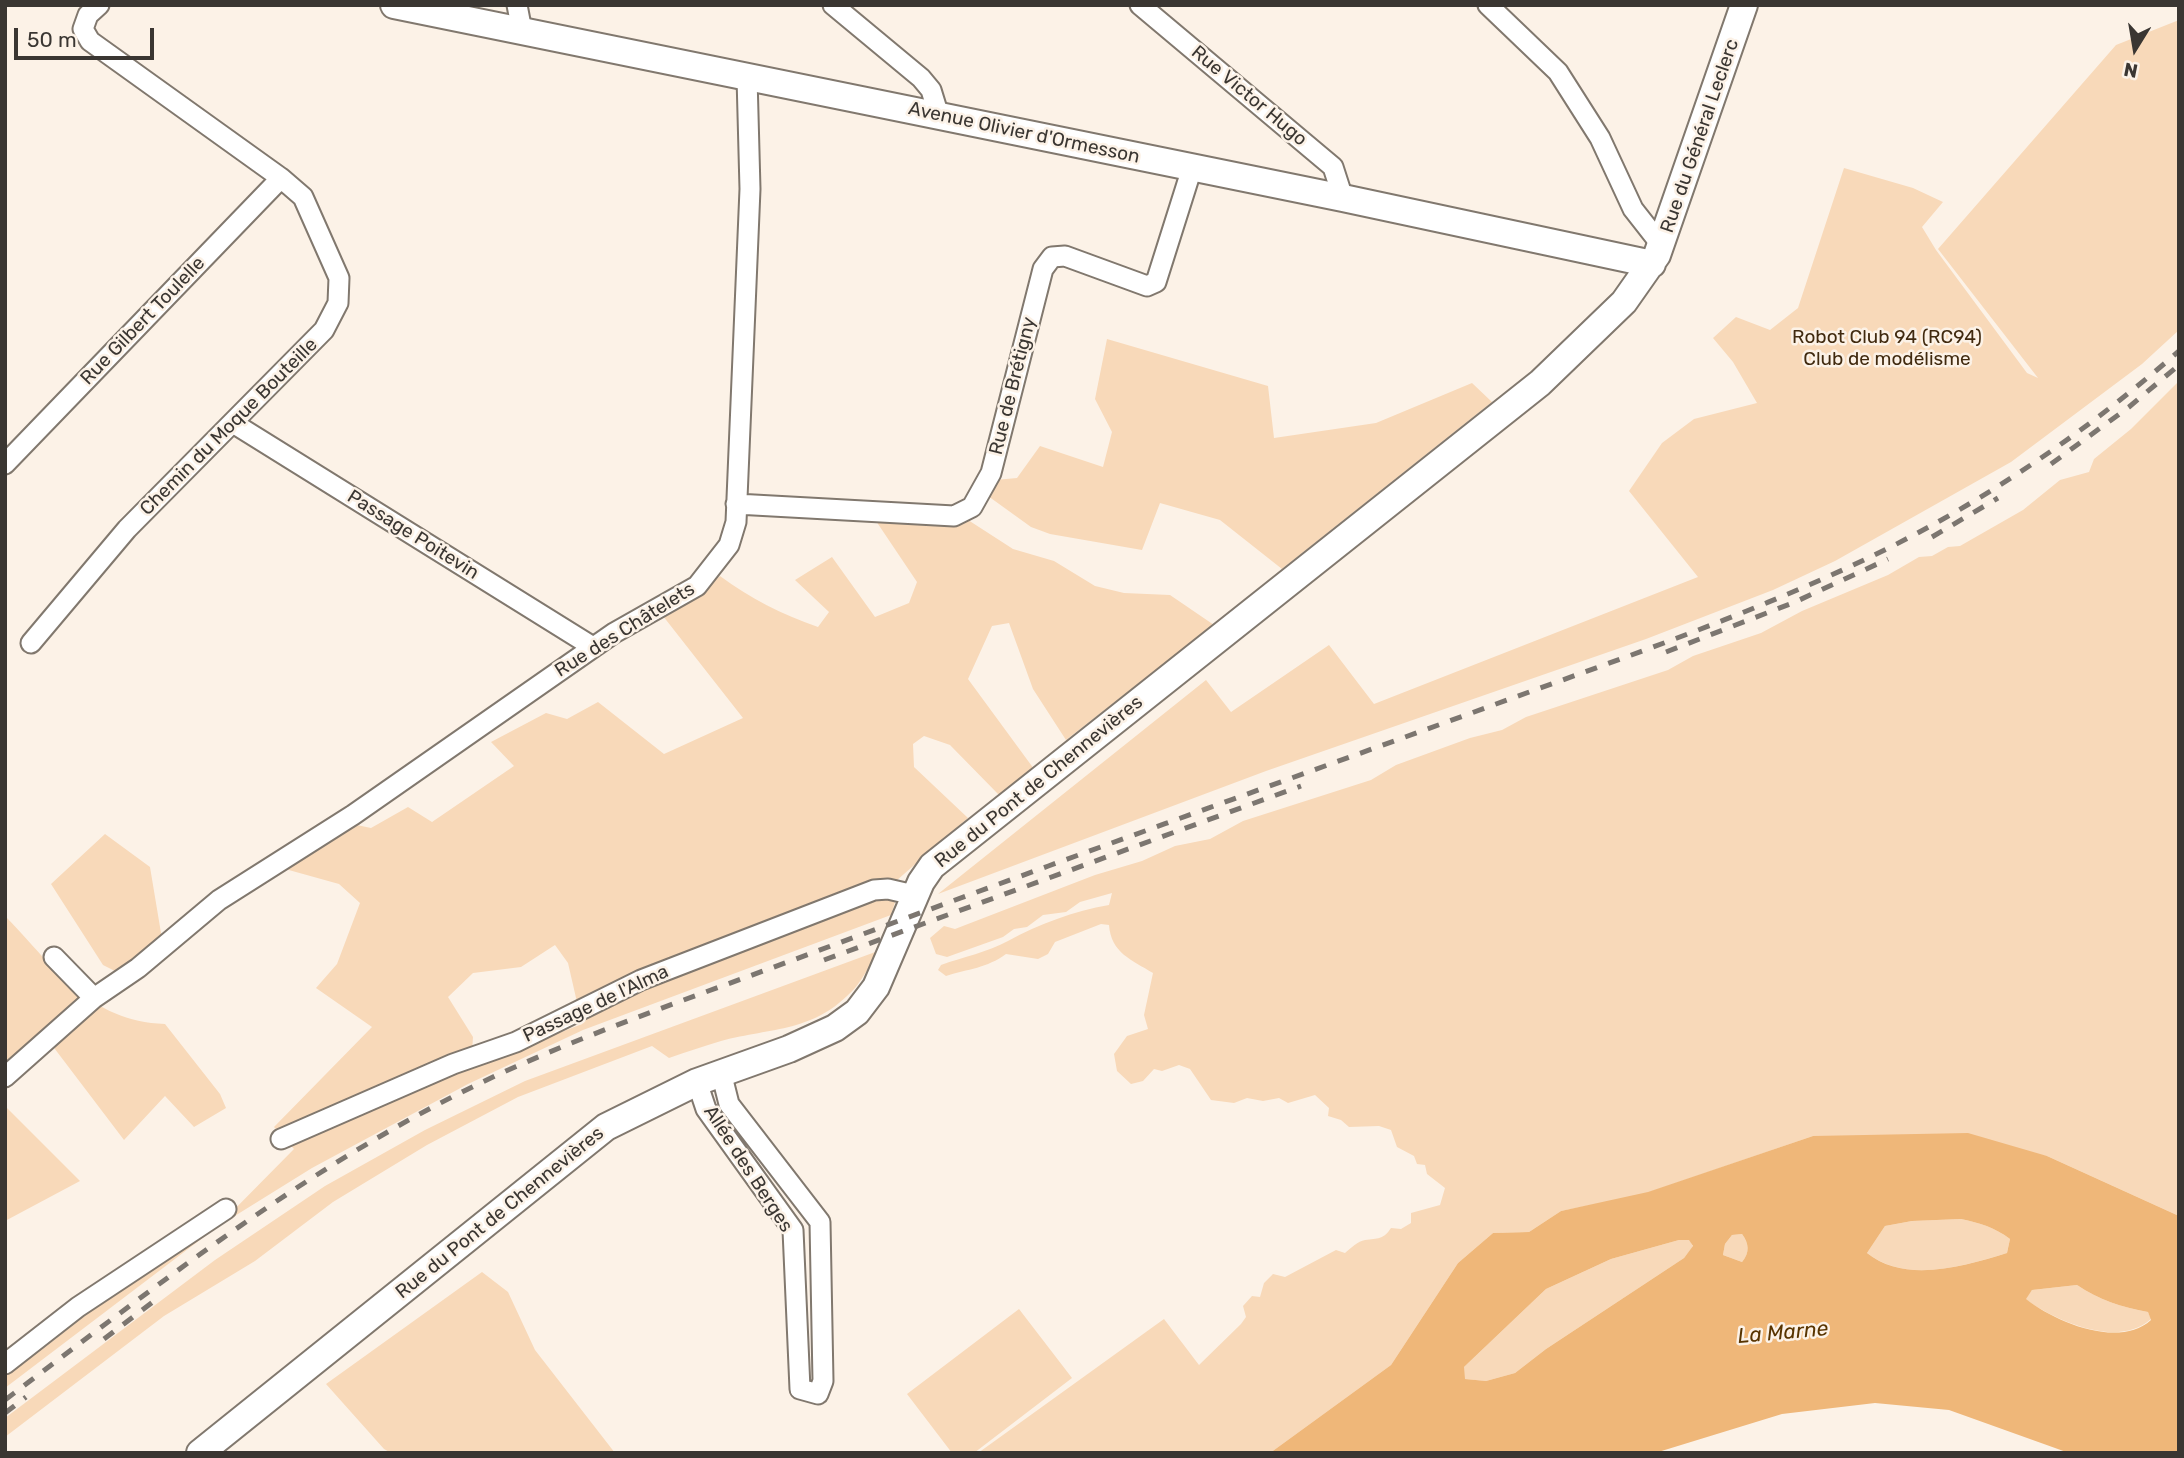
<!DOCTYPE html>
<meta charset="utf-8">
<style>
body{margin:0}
#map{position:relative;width:2184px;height:1458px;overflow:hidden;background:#fcf2e7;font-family:Rubik,sans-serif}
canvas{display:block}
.frame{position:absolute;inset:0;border:7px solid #3a3632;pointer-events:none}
.north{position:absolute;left:2100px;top:14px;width:70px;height:70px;-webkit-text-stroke:5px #fcf2e7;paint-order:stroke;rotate:191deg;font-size:19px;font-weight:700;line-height:28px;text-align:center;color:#3a3632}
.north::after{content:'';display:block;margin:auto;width:24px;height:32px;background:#3a3632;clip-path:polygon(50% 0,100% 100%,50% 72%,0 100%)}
.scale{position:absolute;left:14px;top:28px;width:140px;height:32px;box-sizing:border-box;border:4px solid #3a3632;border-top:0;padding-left:9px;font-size:21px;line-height:24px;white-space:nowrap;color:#3a3632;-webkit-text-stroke:5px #fcf2e7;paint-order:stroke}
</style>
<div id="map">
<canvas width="2184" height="1458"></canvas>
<div class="frame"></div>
<div class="north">N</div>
<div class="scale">50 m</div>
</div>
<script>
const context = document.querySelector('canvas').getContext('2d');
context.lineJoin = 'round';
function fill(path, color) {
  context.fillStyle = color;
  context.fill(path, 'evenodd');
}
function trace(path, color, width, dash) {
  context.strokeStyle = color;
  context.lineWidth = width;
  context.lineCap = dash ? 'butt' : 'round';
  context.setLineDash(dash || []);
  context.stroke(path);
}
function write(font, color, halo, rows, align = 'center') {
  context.font = font + ' Rubik,sans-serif';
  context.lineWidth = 5;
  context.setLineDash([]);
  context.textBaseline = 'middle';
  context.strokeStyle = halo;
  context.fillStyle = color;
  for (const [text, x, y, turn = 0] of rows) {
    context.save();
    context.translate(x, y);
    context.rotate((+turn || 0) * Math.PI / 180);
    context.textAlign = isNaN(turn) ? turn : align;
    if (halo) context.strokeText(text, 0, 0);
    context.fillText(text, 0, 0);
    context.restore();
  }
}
const green = new Path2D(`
 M2179 20V330L2142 364 2011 462 1835 561 1773 590 1646 639 1266 771 938 894 1206 680 1231 712 1329 645 1374 704 1698 577 1629 491 1662 443 1694 419 1757 403 1733 362 1713 338 1736 317 1770 330 1798 308 1844 168 1913 188 1943 202 1922 227 1936 250 2027 373 2038 378 1938 249 2116 45Z
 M1107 339 1268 386 1274 438 1376 423 1472 383 1492 402 1282 569 1220 520 1160 503 1142 550 1050 534 1031 527 988 496 995 480 1017 478 1040 446 1103 467 1112 432 1095 399Z
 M2179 381V1216L2047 1156 1813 1136 1641 1195 1561 1211 1529 1232 1493 1233 1458 1263 1391 1365 1270 1453H978L1164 1319 1199 1365 1241 1324 1246 1317 1243 1306 1252 1296 1260 1297 1264 1283 1273 1274 1285 1277 1336 1250 1345 1253C1351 1248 1358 1241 1365 1240 1378 1238 1383 1240 1391 1228L1401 1229 1411 1223V1213L1440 1205 1445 1188 1427 1174 1425 1165 1417 1164 1414 1156 1397 1147 1391 1130 1379 1126 1349 1127 1341 1120 1328 1116 1329 1108 1315 1095 1288 1103 1279 1098 1263 1101 1247 1098 1234 1103 1211 1100 1190 1069 1179 1065 1162 1071 1154 1069 1143 1081 1131 1084 1117 1071 1114 1054 1127 1036 1148 1029 1144 1015 1153 973C1132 960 1111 953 1109 925L1101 924 1055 942 1048 954 1038 959 1006 954C987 968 968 969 946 976L938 970 941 965C963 957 988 952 1008 941 1039 924 1074 911 1109 905L1112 893 1080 902 1066 912 1043 915 1027 927 1014 929 1003 937 947 957 936 954 930 938 944 926 955 929 1095 875 1142 861 1175 846 1210 839 1243 821 1371 780 1396 765 1470 738 1502 730 1526 717 1668 670 1693 656 1761 633 1802 611 1888 575 1919 557 1932 556 1948 547 1960 546 2023 510 2060 480 2089 472 2094 459 2131 429Z
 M874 518H965L1013 549 1054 561 1095 586 1124 593 1170 595 1214 625 1066 740 1033 689 1009 623 992 626 968 679 1034 769 999 795 950 745 924 736 913 744 914 767 968 818 896 881V899L891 915 583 1030 468 1084 312 1168 217 1227 5 1388V1369L53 1341 107 1297 217 1227 294 1149 274 1127 372 1027 316 988 337 964 360 903 339 884 278 867 352 824 371 828 408 807 432 822 514 766 491 742 546 713 567 719 598 702 664 754 743 718 663 616 695 598 720 576C751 599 781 614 818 627L829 612 795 580 832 557 875 617 909 603 917 582ZM555 945 568 963 582 1024 471 1067 473 1037 448 997 473 973 521 967Z
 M105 834 150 867 163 945 125 976 103 965 51 884Z
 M7 918C56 969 89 1021 165 1024L220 1094 226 1108 194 1127 165 1096 124 1140 42 1032 5 1062Z
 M878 951C871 963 864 977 855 988 814 1033 773 1027 721 1041 704 1046 686 1052 669 1058L652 1046 518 1097 427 1145 333 1202 255 1261 164 1316 5 1437V1418L215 1260 325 1186 425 1130 525 1081Z
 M5 1106 80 1181 5 1221Z
 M1961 1219C1980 1223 1994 1227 2010 1239L2007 1253C1964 1266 1906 1284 1867 1253L1885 1226 1912 1221Z
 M1742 1234C1749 1243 1750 1253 1742 1262L1723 1255 1725 1244 1732 1235Z
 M1679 1240H1690L1693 1247 1684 1258 1546 1349 1515 1373 1486 1381 1464 1379V1367L1546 1289 1611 1259Z
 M482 1272 508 1292 535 1350 615 1453H391L384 1449 326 1384Z
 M2077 1285C2099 1300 2121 1307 2148 1312L2151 1319C2118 1349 2056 1321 2025 1299L2032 1290Z
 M1019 1309 1072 1378 974 1453H952L907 1394Z`);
const water = new Path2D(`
 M1968 1133 2047 1156 2179 1216V1453H2069L1949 1410 1875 1403 1782 1414 1655 1453H1270L1391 1365 1458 1263 1493 1233 1529 1232 1561 1211 1648 1192 1813 1136ZM1961 1219C1980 1223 1994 1227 2010 1239L2007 1253C1965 1266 1905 1284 1867 1253L1885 1226 1912 1221ZM1742 1234C1749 1243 1750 1253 1742 1262L1723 1255 1725 1244 1732 1235ZM1679 1240H1689L1693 1246 1684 1258 1546 1349 1515 1373 1486 1381 1465 1379 1464 1367 1546 1289 1611 1259ZM2077 1285C2099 1300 2121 1307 2148 1312L2151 1320C2119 1349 2055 1322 2026 1299L2032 1290Z`);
const street = new Path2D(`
 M517 5 522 31
 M833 5 921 78 931 90 939 116
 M1140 5 1333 167 1343 198
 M1488 5 1558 72 1600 138 1633 209 1662 246
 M233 423 593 647
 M5 464 281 178
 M736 504 954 516 972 507 991 473 1043 269 1052 257 1065 256 1147 286 1156 282 1192 168
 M31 643 127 529 324 330 338 303 339 278 303 197 281 178 90 41 83 29 88 15 99 5
 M54 957 94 998
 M5 1077 94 998 138 968 219 900 353 815 614 633 697 586 729 545 736 522 750 189 747 77
 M697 1082 706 1109 793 1230 800 1389 818 1394 823 1381 820 1222 729 1104 721 1072
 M281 1139 453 1064 516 1042 641 980 874 890 888 889 914 895
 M5 1364 78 1307 226 1209`);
const secondary = new Path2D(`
 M394 5 1343 198 1652 264
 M200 1453 606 1127 697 1082 789 1049 835 1028 857 1012 876 987 921 882 932 866 1540 383 1624 302 1657 255 1744 5`);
const rail = new Path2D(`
 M2051 464 2129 407 2179 365
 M1932 537 1998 498
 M1666 652 1795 602 1888 559
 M824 960 1301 786
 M104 1339 154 1301
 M5 1400C168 1277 328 1150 515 1067 612 1024 713 990 812 953 1029 872 1248 794 1466 715 1599 666 1735 621 1864 560 1978 506 2084 434 2179 351
 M5 1413 26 1397`);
const streetNames = [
 ["Rue Victor Hugo",1249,96,40],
 ["Avenue Olivier d'Ormesson",1024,133,12],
 ["Rue du Général Leclerc",1700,136,-71],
 ["Rue Gilbert Toulelle",143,321,-46],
 ["Rue de Brétigny",1013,386,-76],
 ["Chemin du Moque Bouteille",229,427,-45],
 ["Passage Poitevin",413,535,32],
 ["Rue des Châtelets",625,630,-32],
 ["Rue du Pont de Chennevières",1039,782,-39],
 ["Passage de l'Alma",596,1004,-25],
 ["Allée des Berges",748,1169,57],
 ["Rue du Pont de Chennevières",500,1213,-39]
];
const parkNames = [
 ["Robot Club 94 (RC94)",1887,338],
 ["Club de modélisme",1887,360]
];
const waterNames = [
 ["La Marne",1783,1333,-5]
];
fill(green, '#f8d9b9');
fill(water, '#efb779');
trace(street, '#81786e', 23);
trace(secondary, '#81786e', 30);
trace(street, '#fff', 19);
trace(secondary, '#fff', 26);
trace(rail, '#7c7670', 5, [12, 12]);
write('19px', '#3a3632', '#fcf2e7', streetNames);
write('19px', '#412a0f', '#fcf2e7', parkNames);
write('italic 21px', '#583400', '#fcf2e7', waterNames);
</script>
